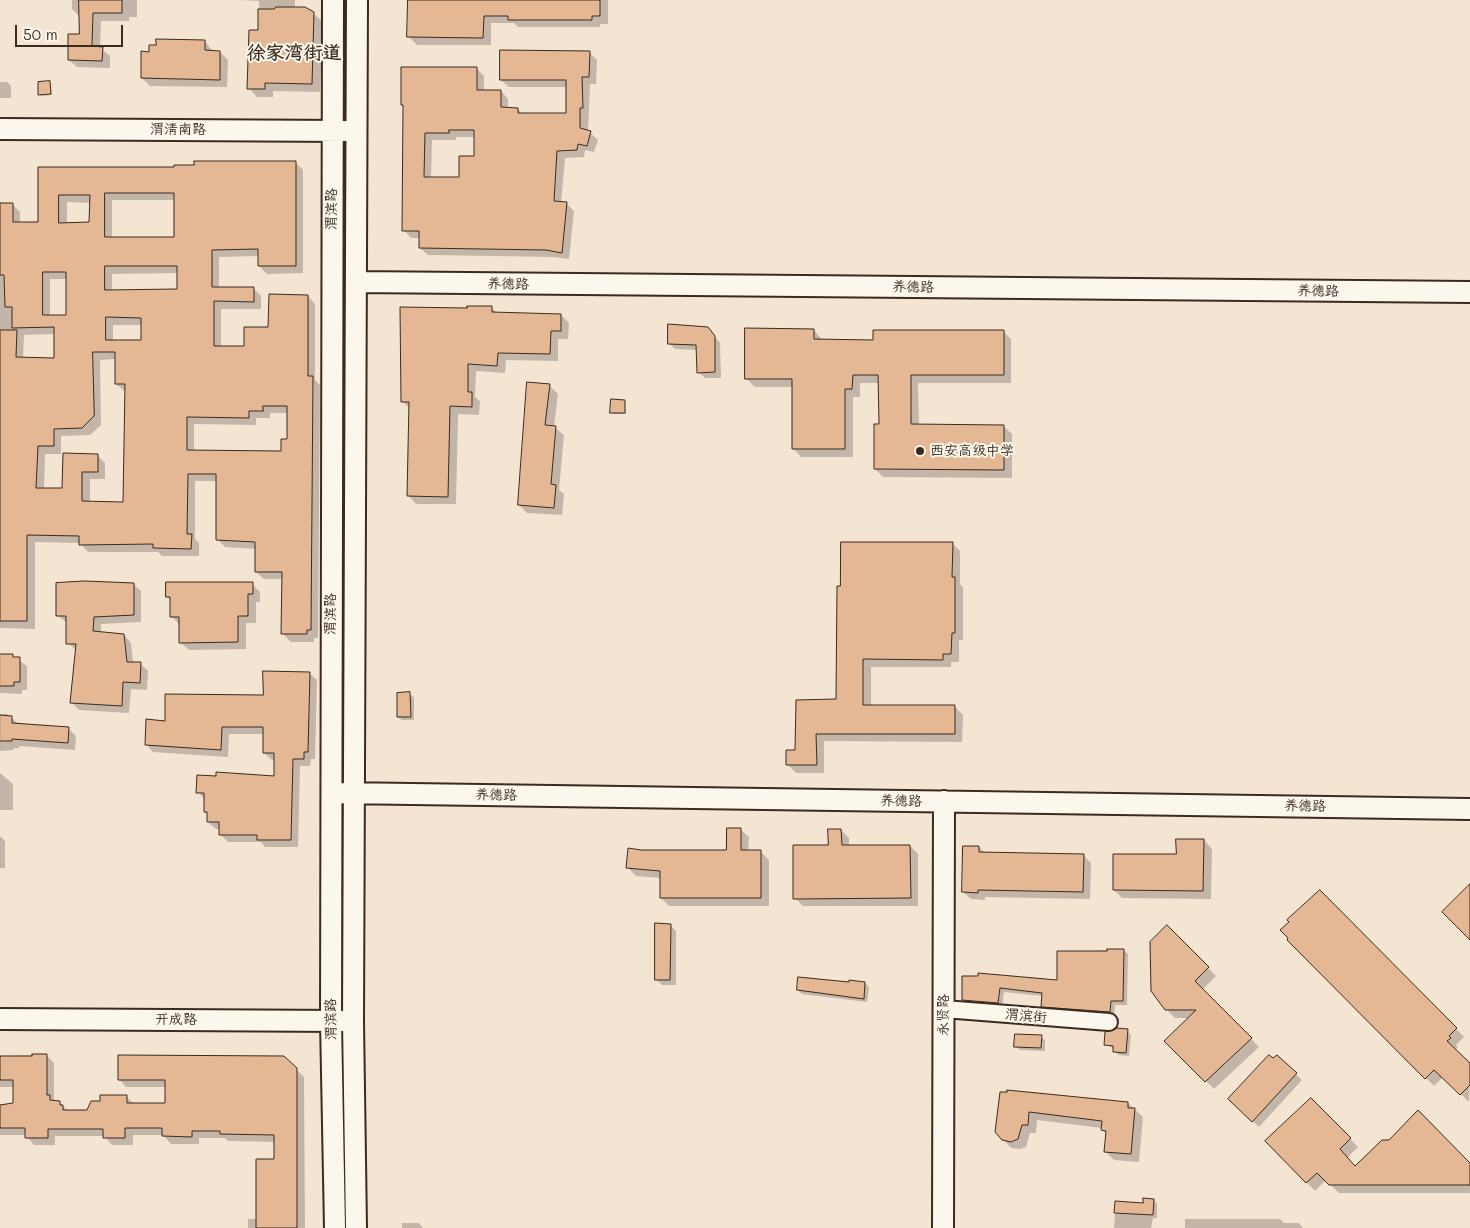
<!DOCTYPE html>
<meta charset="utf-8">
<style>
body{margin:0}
#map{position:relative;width:1470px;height:1228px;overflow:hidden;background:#f4e4d2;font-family:Mali,sans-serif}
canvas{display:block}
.scale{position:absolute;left:15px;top:25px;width:108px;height:22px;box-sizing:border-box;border:2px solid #3b2a1e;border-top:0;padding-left:6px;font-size:15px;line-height:18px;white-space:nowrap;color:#3b2a1e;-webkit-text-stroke:4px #fbf7ec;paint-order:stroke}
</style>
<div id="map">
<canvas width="1470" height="1228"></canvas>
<div class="scale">50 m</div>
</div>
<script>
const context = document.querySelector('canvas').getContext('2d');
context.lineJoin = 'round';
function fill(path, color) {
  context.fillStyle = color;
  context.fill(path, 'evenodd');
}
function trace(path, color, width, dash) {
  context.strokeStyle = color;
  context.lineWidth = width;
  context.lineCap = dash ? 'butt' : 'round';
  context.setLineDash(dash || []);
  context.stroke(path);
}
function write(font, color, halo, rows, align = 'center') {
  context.font = font + ' Mali,"LXGW WenKai TC",sans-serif';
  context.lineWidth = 4;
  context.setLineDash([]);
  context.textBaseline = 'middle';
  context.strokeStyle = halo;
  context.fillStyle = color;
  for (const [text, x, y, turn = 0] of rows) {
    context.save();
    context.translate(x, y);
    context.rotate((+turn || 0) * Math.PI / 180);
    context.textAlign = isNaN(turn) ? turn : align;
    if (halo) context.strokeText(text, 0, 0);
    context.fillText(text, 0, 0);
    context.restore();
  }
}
const shadow = new Path2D(`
 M72 0H137V17H129V21H101L100 48 110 56V68L77 67 69 60 80 35V17L72 9Z
 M238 0H295V9L313 13 322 21 320 92 273 91V97H257L249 88 259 31V1Z
 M409 0H608V24H600V27H518L514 23H491V45H417L409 37Z
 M205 41 213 52H220L228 60 227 87 150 86 142 78 150 53Z
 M589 52 597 60 596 84H590L588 131 598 140 594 152 585 150 584 157 565 158 561 203 567 204 574 211 569 259 554 257 428 255 420 248V238H411L404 230 405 107 402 105 477 69 484 76V91H501L508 99V109H518L523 114H568L567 87H509L501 80ZM456 137H476V158L460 178H431L432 140H456Z
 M0 82H7L11 86V98H0Z
 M50 82 52 95 41 96 39 94Z
 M295 162 303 170V273L267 274 259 266V256L219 257V288H253L261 296V309H221V347H245L308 296 315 304V380L320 385 318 638H314V642H291L283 634V579H264L256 572V549L225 547 217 539 218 481H195V539L199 543V556H162L158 552H88L80 543 35 542V629L0 628V204H12L20 212V223H39V168H175ZM112 200H175V238H112ZM67 202 91 203V224H67ZM179 273V291H112V274ZM50 279H67V316H50ZM113 325H142V341H113ZM55 334V359H23L24 335ZM116 359V384L126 392 124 503H90V479H105V463L97 455 63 490H44L45 454H61V436L90 435 101 425 100 360ZM270 413H288V440L283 452 194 451V424L256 425V418H270Z
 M491 307 497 313 561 315 569 323 568 339H558V361L506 360 505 373 476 371 475 397 480 401 479 415 458 414 456 504H416L408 495 410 409 402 401 468 310Z
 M707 328 720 343 721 378H705L698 372V350L675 349 669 343Z
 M814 330 822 340 875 341 1003 331 1011 339V383H918L919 426H1003L1012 434V478L883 477 875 469 881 425 880 383H860V397H853V457H801L793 448V387H755L746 378Z
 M549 385 558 394 554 427 564 435 559 490 564 494 562 515 527 513 519 505Z
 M625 401 626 414H613L612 412Z
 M952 543 960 551V584L963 587V640H959V662H951V667H871V706H954L963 715 962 742 824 741V773H796L788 765 838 700V587Z
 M133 584 141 591V622L101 624V633L124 635 131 643 133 663 141 664 148 671 147 690 131 689 129 713 79 710 71 702 77 651 68 643 67 623 57 615Z
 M252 584 260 592V602H256V623H246V649L189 650 180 642V625L171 616V601L167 596Z
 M0 656H13L27 666V690H22V694L0 693Z
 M309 673 317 680 315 759H311L310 766H300L298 847H265L261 842H228L220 834V829H216L208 822V815L205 812V800L198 792 275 777V760H272L264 753V734H229L228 757 153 752 146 744 166 722 264 696Z
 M410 694 414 698V720H402L398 717Z
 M0 714H7L20 725 69 729 76 736 75 750 19 746V748H14V750L0 751Z
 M0 773 13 784V810H0Z
 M741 830 749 837 748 852H761L769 860V906H669L661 898V878L636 876 628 868 641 852H727Z
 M841 830 849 838V846H910L918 854V906H803L795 898Z
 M0 836 5 841V868H0Z
 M1204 840 1212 849 1211 899 1122 898 1114 890Z
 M979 847 985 853 1083 855 1091 863 1090 899 985 897V900L971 899 963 892Z
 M1320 891 1464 1037 1456 1045 1458 1047 1455 1050 1470 1065 1469 1102 1443 1077 1434 1086 1289 940Z
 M670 925 676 931V985H662L656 979Z
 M1167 926 1216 976 1202 990 1259 1047 1214 1089 1166 1041 1189 1018H1175L1166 1009Z
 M1123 950 1128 954 1127 1005H1115L1114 1016 1046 1010 1042 1006 1043 996 1004 992 1002 1007 967 1004 963 1000V977L1058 981V952Z
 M865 983 869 987 867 1002 802 994 798 990Z
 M1127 1031 1131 1035 1129 1056 1118 1055 1114 1049 1106 1044Z
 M1041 1037 1045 1040V1051L1020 1050 1016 1047Z
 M46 1055 54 1063V1101L59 1102 68 1111 88 1112 102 1102 126 1096 134 1104H166V1087H126L119 1079 296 1069 304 1077 305 1228H248V1219H258L275 1161V1142L228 1141 225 1138H199V1144H171L163 1135H133V1145H112L104 1136H55V1145H34L26 1135H0V1104H15V1087H0V1056Z
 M1277 1056 1302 1080 1259 1127 1236 1105Z
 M1002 1093 1128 1103 1143 1117 1139 1162 1114 1160 1105 1151 1107 1135 1102 1128 1037 1120 1036 1133H1030L1026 1147 1020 1149 1011 1148 1003 1139Z
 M1311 1099 1358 1147 1347 1158 1356 1168 1470 1164V1193H1339L1326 1180 1315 1191 1267 1141Z
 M1154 1200 1157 1204V1218H1153L1151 1228H1114L1116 1202 1144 1205Z
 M1185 1219H1280L1284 1223H1299L1303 1228H1185Z
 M402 1223H419L423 1228H402Z`);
const building = new Path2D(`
 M79 0H122V13H93L92 46 103 47 102 61 68 60V34H79Z
 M408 0H600V16H592V20H508V16H484L483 38 407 37Z
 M276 7H305L314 12 312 84 265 83V89H247L249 30H258V9H274Z
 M156 39 205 40V50L220 51V80L141 78V51L149 52V45H156Z
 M500 50 590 51 589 77H582L583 108H580V128L591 131 587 146 578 144 577 150 557 151 554 201 567 202 562 253 546 250 419 248V231H402L403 105H401V67H477V90H501V107L518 108V113H566V80H500ZM449 130H474V156H459V177H424L425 133H449Z
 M50 81 51 94 38 95V82Z
 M194 161H296V266H258V249L212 250V287H254V302L214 301V346H244V327H268L269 294 308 295V376H313L311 630H307V634H281L282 572H255V542L216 540V474H188L187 534H192L191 549 153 548V544L79 545V536L27 535V621H0V330H17L16 357 54 358V327L12 328V307H5L4 275H0V203H13V222H38V167H174V165H194ZM105 193H174V237H105ZM59 195H90L89 222 59 223ZM105 266H177V289L105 290ZM43 272H66V315H43ZM106 317 141 318V340H106ZM93 352H115V384H125L123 502 82 501V472H98V454L63 453 62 488H36L38 446H54V429L82 428 94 416ZM263 406H287V439H281V451L187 450V417L249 418V411H263Z
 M467 306H492V312L561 314V331H551L550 354 498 353 497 366 468 364V392H472V407L450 406 448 497 407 496 409 402H401L400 307 467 308Z
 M668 324 708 327 715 336V372L697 373 696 345 668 344Z
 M745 328 814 329V339L873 340V330H1004V375H911V424L1004 425V470L874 469V424H879L878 375H853L852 389H845V449H792V379H745Z
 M527 382 550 384 545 425 556 426 551 484 556 485 554 508 518 505Z
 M611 399 625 400V413H610Z
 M841 542H953L952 577H955V633H952L951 654H943V660L863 659V705H955V734H816L817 765H786V750H795L796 700 836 699 837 586H840Z
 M85 581 134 583V615L94 617 93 631 124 634 127 662H141L140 683 123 682 122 706 70 703 76 644H66V616H56V583Z
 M166 582H253V594H248V616H238V642L179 643V617H170V597H166Z
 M0 654H13V657H20V682H14V686H0Z
 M263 671 310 672 308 752H304V759H293L291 840H257V835H219V822H207V812H204V793H196L197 775 216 776V772L274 776V753H263V727H222L221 750 145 745 146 719 165 721V694L263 695Z
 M410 692 411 717H397V693Z
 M0 715 12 716V723L69 727 68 743 12 739V741H0Z
 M727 828H741V850H761V898H660V871L626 868 628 848 641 850H726Z
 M828 829H841L842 845H910L911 898 793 899V845H828Z
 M1176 839H1204L1203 891 1113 890V854H1176Z
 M963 846H979V852L1084 854 1083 892 978 890V893L962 892Z
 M1470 884V940L1442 912Z
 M1320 890 1457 1028 1449 1036 1451 1038 1447 1041 1470 1063V1085L1460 1095 1434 1070 1425 1079 1287 940 1288 938 1280 930 1289 922 1287 920Z
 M655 923 671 924 670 980H655Z
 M1167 925 1209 967 1195 981 1252 1038 1205 1082 1164 1041 1196 1010H1165L1151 991 1150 942Z
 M1107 949H1124L1123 1001H1111L1110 1012 1041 1007 1042 993 1000 988 998 1003 962 1000V976H978V973L1057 980V951H1107Z
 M798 977 849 982V980L865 982 864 999 797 990Z
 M1116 1028 1128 1029 1126 1053 1113 1052V1046L1104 1045 1105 1032Z
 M1015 1034 1042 1035 1041 1048 1014 1047Z
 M32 1054H47V1095H50V1100L60 1101V1105H63V1110H87L91 1101H100V1095H127V1103H165V1080H118V1055L284 1056 297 1068V1228H256V1159H274V1135L220 1134V1131H192V1137L162 1136V1128H125V1138H103V1129H48V1138H25V1128H0V1105L13 1103V1080H0V1056H32Z
 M1269 1055 1273 1058 1277 1055 1297 1073 1252 1122 1228 1099Z
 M1007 1090 1128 1102V1108H1135L1131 1154 1104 1152 1106 1131 1101 1130 1102 1121 1029 1112 1028 1125H1022L1018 1139 1011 1142 1002 1140 995 1132 1000 1092H1007Z
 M1311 1098 1351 1138 1340 1149 1355 1166 1382 1140H1389L1418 1110 1470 1163V1185H1329L1317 1173 1306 1183 1265 1141Z
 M1143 1198 1154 1199 1153 1215 1114 1213 1115 1201 1143 1203Z`);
const minor = new Path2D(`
 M944 1009 1109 1022`);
const tertiary = new Path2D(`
 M333 0 331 1021 335 1228
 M0 129 345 131
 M356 282 1470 292
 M341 793 1470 809
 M0 1019 343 1021
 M356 1228 353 1021 357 0
 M943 1228 944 801`);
const markers = [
 [920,451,5,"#3b2a1e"]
];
const streetNames = [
 ["渭清南路",178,130],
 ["渭滨路",332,209,-90],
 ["养德路",508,284,1],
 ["养德路",913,287,1],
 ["养德路",1318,291,1],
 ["渭滨路",331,614,-90],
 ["养德路",496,795,1],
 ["养德路",901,801,1],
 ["养德路",1305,806,1],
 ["永贤路",944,1015,-90],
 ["渭滨街",1026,1016,5],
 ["渭滨路",331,1019,-91],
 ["开成路",176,1020]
];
const poiNames = [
 ["西安高级中学",930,451]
];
const districtNames = [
 ["徐家湾街道",294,53]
];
fill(shadow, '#0003');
fill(building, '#e4b795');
trace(building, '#3b2a1e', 1);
trace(minor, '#3b2a1e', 20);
trace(tertiary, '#3b2a1e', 24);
trace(minor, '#fbf7ec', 16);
trace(tertiary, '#fbf7ec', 20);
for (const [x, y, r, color] of markers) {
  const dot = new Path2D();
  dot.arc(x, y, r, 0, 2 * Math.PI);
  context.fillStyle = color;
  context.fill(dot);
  trace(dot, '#fbf7ec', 2);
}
write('14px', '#3b2a1e', '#fbf7ec', streetNames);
write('14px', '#3b2a1e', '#fbf7ec', poiNames, 'left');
write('bold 19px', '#3b2a1e', '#fbf7ec', districtNames);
</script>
